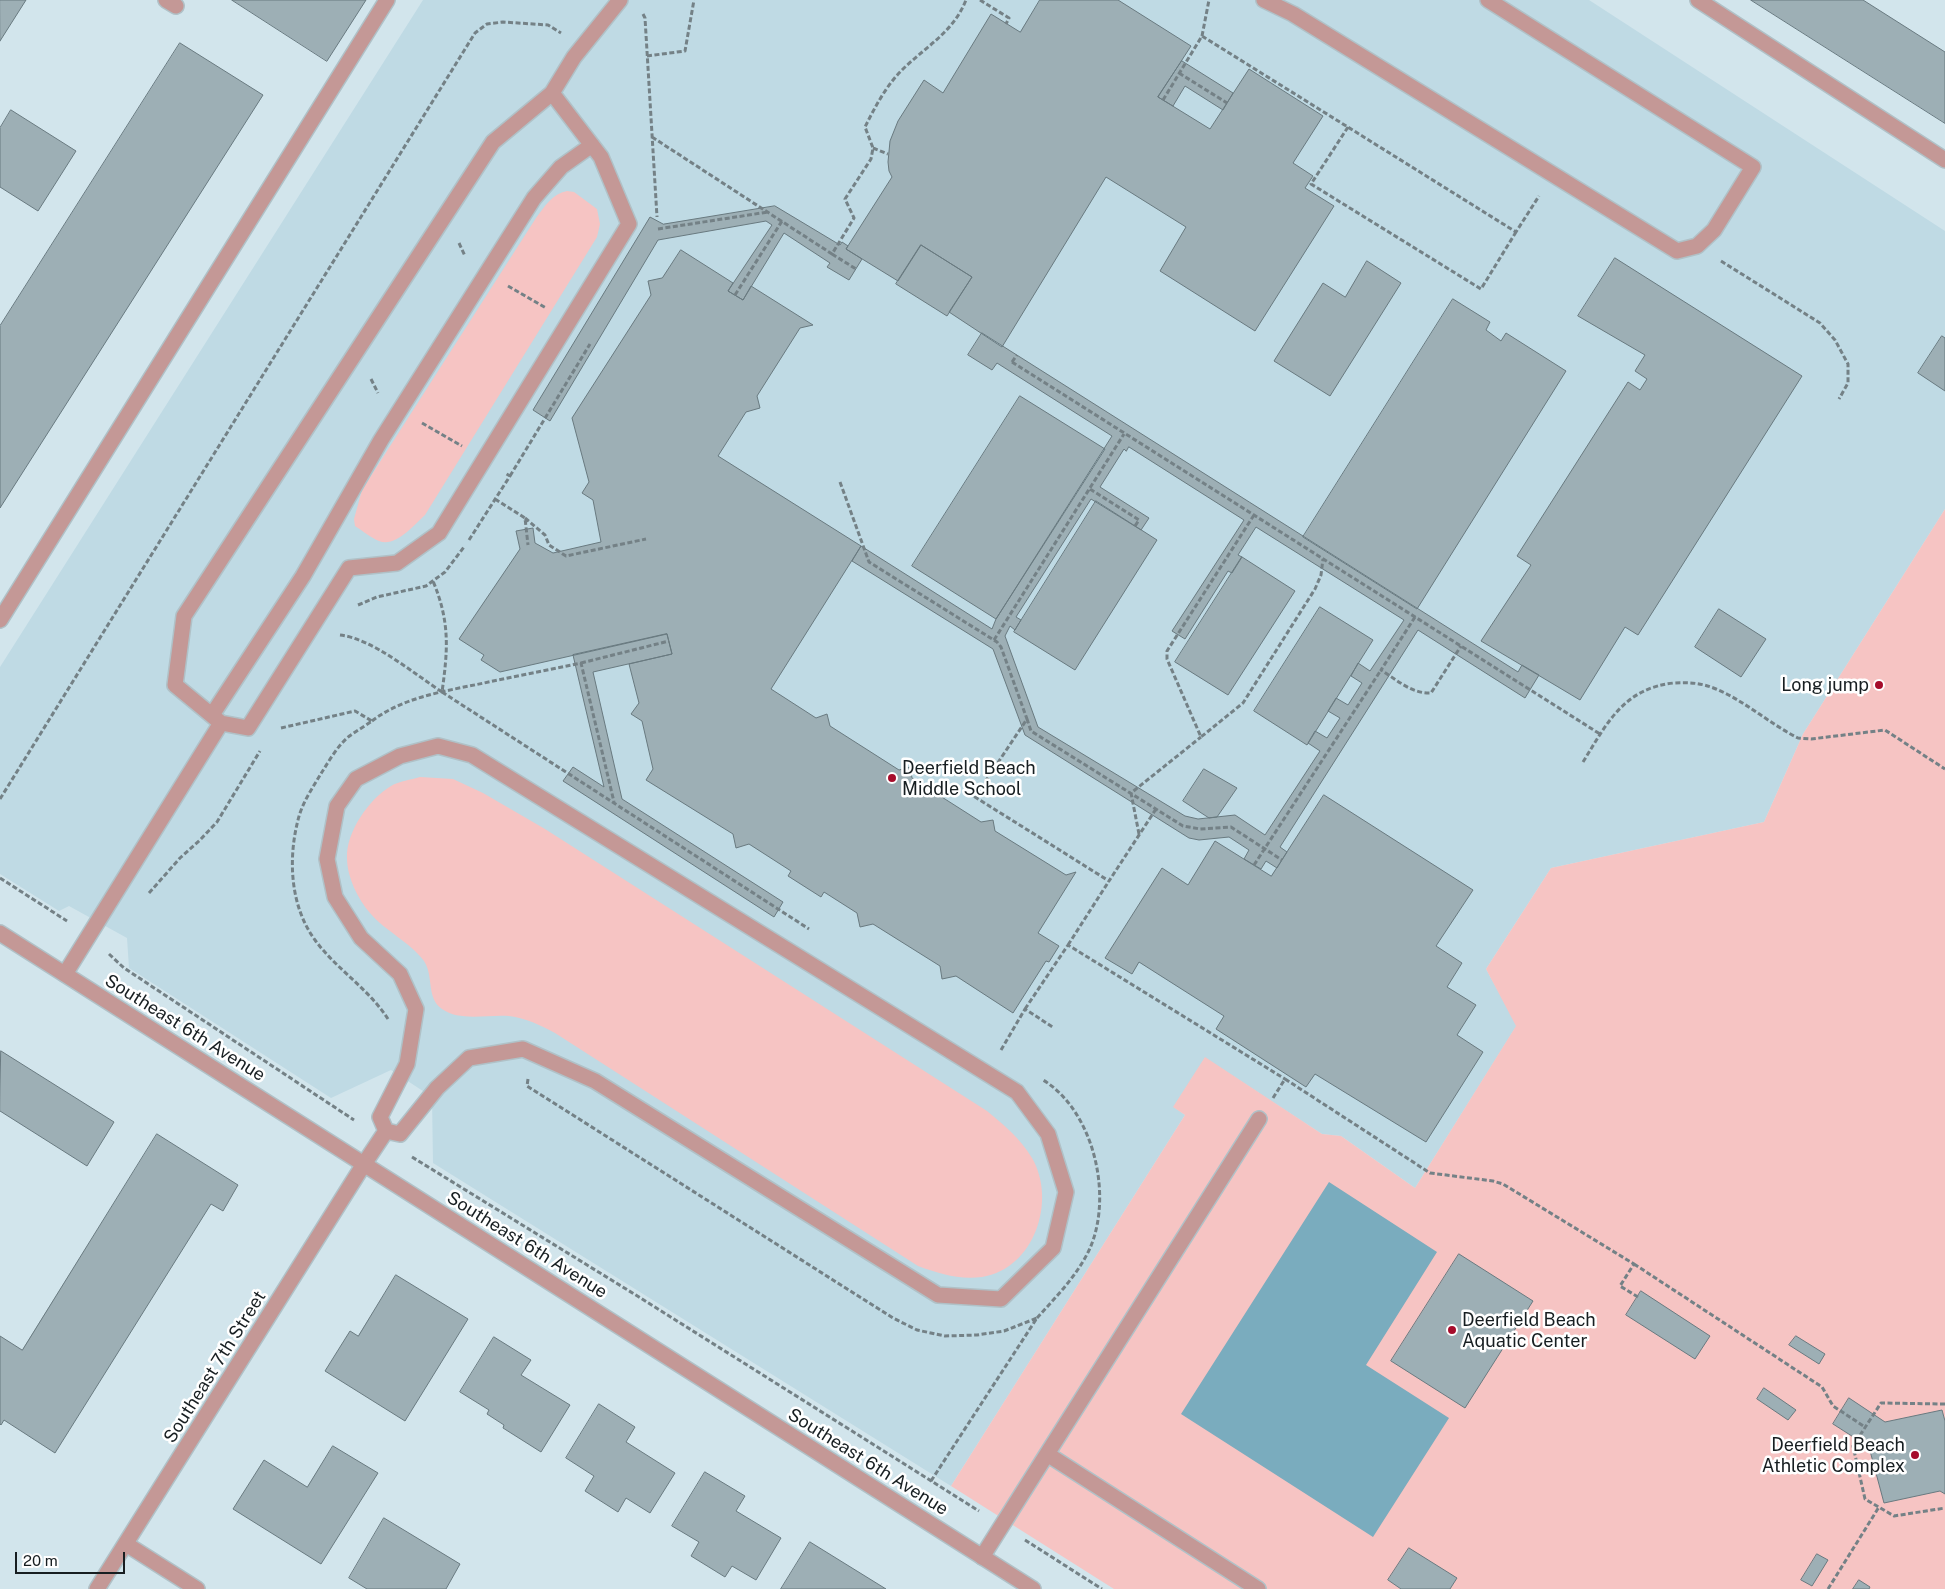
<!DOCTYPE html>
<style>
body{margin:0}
#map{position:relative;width:1945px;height:1589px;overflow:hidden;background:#d2e5ec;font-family:"Public Sans",sans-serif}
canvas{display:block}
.scale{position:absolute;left:15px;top:1552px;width:110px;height:22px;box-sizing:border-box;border:2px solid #171e21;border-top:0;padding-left:6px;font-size:15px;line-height:18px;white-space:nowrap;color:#171e21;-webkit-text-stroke:4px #fff;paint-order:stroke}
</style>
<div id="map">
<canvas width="1945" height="1589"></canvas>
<div class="scale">20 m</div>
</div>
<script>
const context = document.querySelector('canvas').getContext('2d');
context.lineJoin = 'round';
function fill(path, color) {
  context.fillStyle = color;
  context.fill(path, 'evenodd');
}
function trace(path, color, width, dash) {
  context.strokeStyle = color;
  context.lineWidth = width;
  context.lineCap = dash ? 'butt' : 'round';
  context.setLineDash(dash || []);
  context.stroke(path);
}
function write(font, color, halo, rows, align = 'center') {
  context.font = font + ' "Public Sans",sans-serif';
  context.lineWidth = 5;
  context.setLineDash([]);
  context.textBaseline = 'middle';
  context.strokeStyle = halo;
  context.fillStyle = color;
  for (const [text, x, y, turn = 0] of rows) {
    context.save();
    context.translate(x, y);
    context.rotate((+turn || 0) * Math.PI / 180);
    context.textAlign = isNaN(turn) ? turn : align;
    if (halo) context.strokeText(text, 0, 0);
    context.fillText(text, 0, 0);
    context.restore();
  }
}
const built = new Path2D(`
 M423 0H1589L1945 231V509L1803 734 1764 822 1551 868 1486 969 1517 1025 1415 1188 1341 1136 1322 1134 1205 1058 1174 1107 1185 1115 951 1486 433 1163 432 1097 391 1070 331 1098 129 968 127 938 69 906 59 911 0 874V667Z`);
const green = new Path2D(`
 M567 191 574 192 597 209 600 224 597 237 425 515C414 525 395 548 379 541 371 538 363 531 355 526L354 519 362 490 536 218C545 206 552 194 567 191Z
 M1945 509V1589H1114L951 1486 1185 1115 1173 1107 1205 1057 1322 1134 1341 1136 1415 1188 1516 1026 1486 969 1551 868 1764 822 1803 734Z
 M420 777 453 779 483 793 545 829 987 1111C1004 1125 1020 1138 1032 1158 1057 1201 1034 1269 982 1277 959 1280 940 1274 918 1266L555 1033C540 1025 526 1018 509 1016 489 1014 460 1022 442 1009 426 998 434 976 424 961 410 942 385 931 370 913 358 899 347 877 347 858 346 832 369 799 391 786 399 781 411 780 420 777Z`);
const water = new Path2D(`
 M1329 1182 1437 1252 1366 1365 1449 1418 1373 1537 1181 1414Z`);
const building = new Path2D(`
 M0 0H26L0 41Z
 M232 0H366L327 61Z
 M1040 0H1118L1191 46 1158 97 1210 129 1249 69 1323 116 1293 163 1313 176 1305 188 1334 206 1255 331 1160 271 1186 227 1106 177 1002 347 949 312 972 277 921 245 898 281 846 249 892 177 889 171 888 162 890 141 898 121 924 80 943 93 991 14 1020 32Z
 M1751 0H1863L1945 52V123Z
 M180 43 263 95 0 508V326Z
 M1182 61 1233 93 1223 110 1185 86 1173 106 1158 97Z
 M11 110 76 151 38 211 0 187V128Z
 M775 206 840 245 842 242 848 246 846 249 862 259 849 280 827 267 830 263 784 233 743 300 728 291 772 225 766 221 658 240 550 421 533 410 650 217 663 224Z
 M921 245 972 277 947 316 896 284Z
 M681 250 733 283 728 291 743 300 751 286 813 325 800 328 757 396 760 408 746 412 718 456 861 546 771 689 816 718 827 714 830 726 899 770 910 767 912 778 981 822 993 820 995 831 1066 875 1076 872 1038 933 1059 946 1049 962 1046 961 1013 1013 956 976 942 979 940 966 873 924 860 927 857 913 824 892 821 897 788 876 791 871 749 844 736 848 733 834 646 780 653 769 642 721 631 714 639 703 629 664 672 654 667 634 500 672 481 660 484 655 459 639 520 549 516 531 533 528 535 543 553 553 601 542 593 500 582 493 589 482 572 418 651 295 648 281 662 278Z
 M1615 258 1802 376 1638 635 1625 627 1580 700 1481 641 1531 565 1517 556 1628 382 1640 390 1647 379 1635 371 1645 355 1578 316Z
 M1367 261 1401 283 1330 396 1274 361 1323 283 1345 297Z
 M1453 299 1490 322 1486 330 1501 341 1506 333 1566 371 1417 609 1303 537Z
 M982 333 1518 672 1522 665 1539 675 1525 698 1418 630 1280 847 1287 852 1277 868 1266 861 1261 869 1244 859 1249 850 1229 837 1199 840 1189 838 1025 735 993 649 852 561 861 546 992 629 996 619 1112 436 997 363 992 370 968 355ZM1129 447 1244 520 1172 631 1185 639 1228 571 1232 573 1242 557 1238 555 1256 527 1404 620 1370 671 1358 663 1351 676 1362 683 1348 705 1336 698 1328 711 1340 718 1327 738 1315 731 1308 743 1320 751 1265 835 1235 815 1198 819 1185 816 1038 727 1005 636 1010 626 1015 630 1021 620 1016 617 1091 499 1141 530 1149 518 1100 487 1124 449 1126 451Z
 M1942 336 1945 338V391L1918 373Z
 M1020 396 1105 449 996 619 912 566Z
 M1096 501 1157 540 1075 670 1014 632Z
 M1242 557 1295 591 1228 695 1175 662Z
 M1320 607 1373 640 1307 745 1254 711Z
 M1719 609 1766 639 1741 677 1695 647Z
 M667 634 672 654 593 672 622 799 783 902 774 917 563 781 573 767 604 787 573 655Z
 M1204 769 1237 788 1217 817 1209 818 1183 801Z
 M1324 795 1473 890 1436 946 1462 963 1447 987 1476 1005 1457 1035 1483 1052 1426 1142 1315 1074 1306 1087 1216 1029 1224 1016 1139 962 1132 974 1105 958 1162 868 1188 885 1215 841 1271 876Z
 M1 1051 114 1122 87 1166 0 1111Z
 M157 1134 238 1185 223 1211 211 1204 55 1453 4 1420 1 1425 0 1424V1336L22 1350Z
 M1459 1254 1533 1301 1465 1408 1391 1361Z
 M396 1275 468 1319 405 1421 325 1371 350 1331 358 1336Z
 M1641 1291 1710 1336 1695 1359 1626 1315Z
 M1796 1336 1825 1354 1819 1364 1789 1345Z
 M494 1337 531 1360 521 1375 570 1405 541 1452 503 1428 504 1425 487 1414 489 1410 460 1392Z
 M1764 1388 1796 1410 1788 1420 1757 1399Z
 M1849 1398 1885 1422 1942 1410 1945 1421V1494L1940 1491 1884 1503 1869 1447 1833 1424Z
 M599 1404 635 1427 626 1442 675 1473 650 1513 626 1498 618 1512 585 1491 594 1476 566 1458Z
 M333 1446 378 1473 321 1564 233 1509 264 1460 307 1487Z
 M705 1472 745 1496 736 1511 781 1538 756 1580 732 1566 725 1577 691 1556 699 1542 672 1526Z
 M384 1518 460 1564 446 1589H367L349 1578Z
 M810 1542 886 1589H781Z
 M1409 1548 1457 1578 1450 1589H1401L1388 1580Z
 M1817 1554 1828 1560 1812 1586 1801 1580Z
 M1859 1580 1870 1587 1869 1589H1853Z`);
const path = new Path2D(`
 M980 0 1009 18 1006 24
 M643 14 645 18 657 217
 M1202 36 1209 0
 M647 56 685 51 694 0
 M1179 73 1227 103
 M1163 100 1202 36 1516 232 1539 196
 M1348 127 1311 184 1481 289 1516 232
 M652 137 832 254 854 218 845 199 871 159 873 148 865 127C875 107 887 84 904 68 927 46 954 31 966 0
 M873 148 888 154
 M658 229 768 212
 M459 243 465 256
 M832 254 856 269
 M1721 261 1820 323 1835 340 1848 364V383L1839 399
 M508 286 546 308
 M735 295 782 221
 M1012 362 1600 734
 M1012 362 1017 355
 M371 379 378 393
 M422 423 462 446
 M510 476 590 344
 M840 482 869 562 997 642 1001 647 1027 719
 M1090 489 1139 520 1135 526
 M495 499 525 518 528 545
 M1254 515 1167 651V659L1201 737 1243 703 1315 589 1321 575 1323 559
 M525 518 545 535 549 545 566 556 646 539
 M469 540 510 476 505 473
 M358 605 377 597 426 586 445 572 464 547
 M1415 617 1381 670C1397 680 1412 694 1431 693L1461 646
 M340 635C373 639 413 673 442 692 448 649 450 622 433 581
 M994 640 1124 434
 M581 663 669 641
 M442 692 809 929
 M372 721C403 697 446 691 484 683 516 676 549 670 581 663L614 802
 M281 728 355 711 372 721C364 727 354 732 347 738 337 747 329 761 322 772 313 787 302 803 298 820 288 859 290 906 315 940 336 969 368 988 388 1019
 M1583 762C1607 723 1624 688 1674 683 1689 682 1702 683 1716 689 1745 701 1770 724 1798 738L1811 739 1885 730 1945 769
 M0 799 475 33 487 24 503 22 548 25 561 33
 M1156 809 1109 881 975 797 1027 719 1031 731 1183 826 1200 829 1231 827 1282 860
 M1139 834 1131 793 1201 737
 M1254 865 1381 670
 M0 878 67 921
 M149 893 180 858 200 840 217 822 260 751
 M1068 945 1109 881
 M109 954 124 968 354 1120
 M1025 1009 1068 945 1285 1079
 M1001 1050 1025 1009 1054 1028
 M528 1079 527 1086 893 1318 917 1330 945 1336 977 1335 1004 1331 1037 1318 931 1481
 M1273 1098 1285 1079 1430 1173 1493 1181 1503 1184 1634 1264 1620 1286 1638 1297
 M412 1157 639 1297 979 1511
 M1634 1264 1822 1387 1833 1406 1865 1427
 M1037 1318C1054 1299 1072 1281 1085 1258 1116 1205 1096 1112 1043 1080
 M1945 1404 1881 1403 1853 1446 1865 1499 1894 1516 1945 1508
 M1025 1540 1102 1589
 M1828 1589 1879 1507`);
const lane = new Path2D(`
 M166 0 176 6
 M1264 0 1293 14 1677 251 1697 246 1714 230 1753 167 1488 0
 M1698 0 1945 160
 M552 93 601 157 629 224 439 533 397 563 349 568 248 728 221 723 175 685 184 616 493 142 552 93 574 57 620 0
 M0 620 387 0
 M212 715 303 576 381 440 534 198 561 167 592 145
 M438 746 472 755 1017 1092 1048 1134 1066 1192 1053 1248 1001 1299 938 1295 595 1081 523 1049 469 1058 437 1088 400 1134 386 1131 380 1117 407 1064 416 1009 400 974 361 938 335 897 327 859 337 806 356 779 400 756Z
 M65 974 221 723
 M364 1164 386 1131
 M982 1557 1047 1454
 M1258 1589 1047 1454 1259 1119`);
const street = new Path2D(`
 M0 933 1033 1589
 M126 1544 197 1589
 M97 1589 364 1164`);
const markers = [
 [1879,685,5,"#a60c2b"],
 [892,778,5,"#a60c2b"],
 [1452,1330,5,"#a60c2b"],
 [1915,1455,5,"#a60c2b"]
];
const poiNames = [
 ["Long jump",1869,685],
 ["Deerfield Beach",902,768,"left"],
 ["Middle School",902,789,"left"],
 ["Deerfield Beach",1462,1320,"left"],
 ["Aquatic Center",1462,1341,"left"],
 ["Deerfield Beach",1905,1445],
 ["Athletic Complex",1905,1466]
];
const streetNames = [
 ["Southeast 6th Avenue",185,1028,32],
 ["Southeast 6th Avenue",527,1245,32],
 ["Southeast 7th Street",215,1367,-58],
 ["Southeast 6th Avenue",868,1462,32]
];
fill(built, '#bfdae4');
fill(green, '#f6c4c3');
fill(water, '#7aacbe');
fill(building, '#9dafb5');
trace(building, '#697a80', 1);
trace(lane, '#b0c1c7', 18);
trace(street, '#b0c1c7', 18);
trace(path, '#748186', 3, [5, 2.5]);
trace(lane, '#c49896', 15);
trace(street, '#c49896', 15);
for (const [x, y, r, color] of markers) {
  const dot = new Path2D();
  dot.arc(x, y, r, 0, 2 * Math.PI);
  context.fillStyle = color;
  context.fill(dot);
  trace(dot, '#fff', 2);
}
write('18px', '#171e21', '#fff', poiNames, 'right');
write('18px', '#171e21', '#fff', streetNames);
</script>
